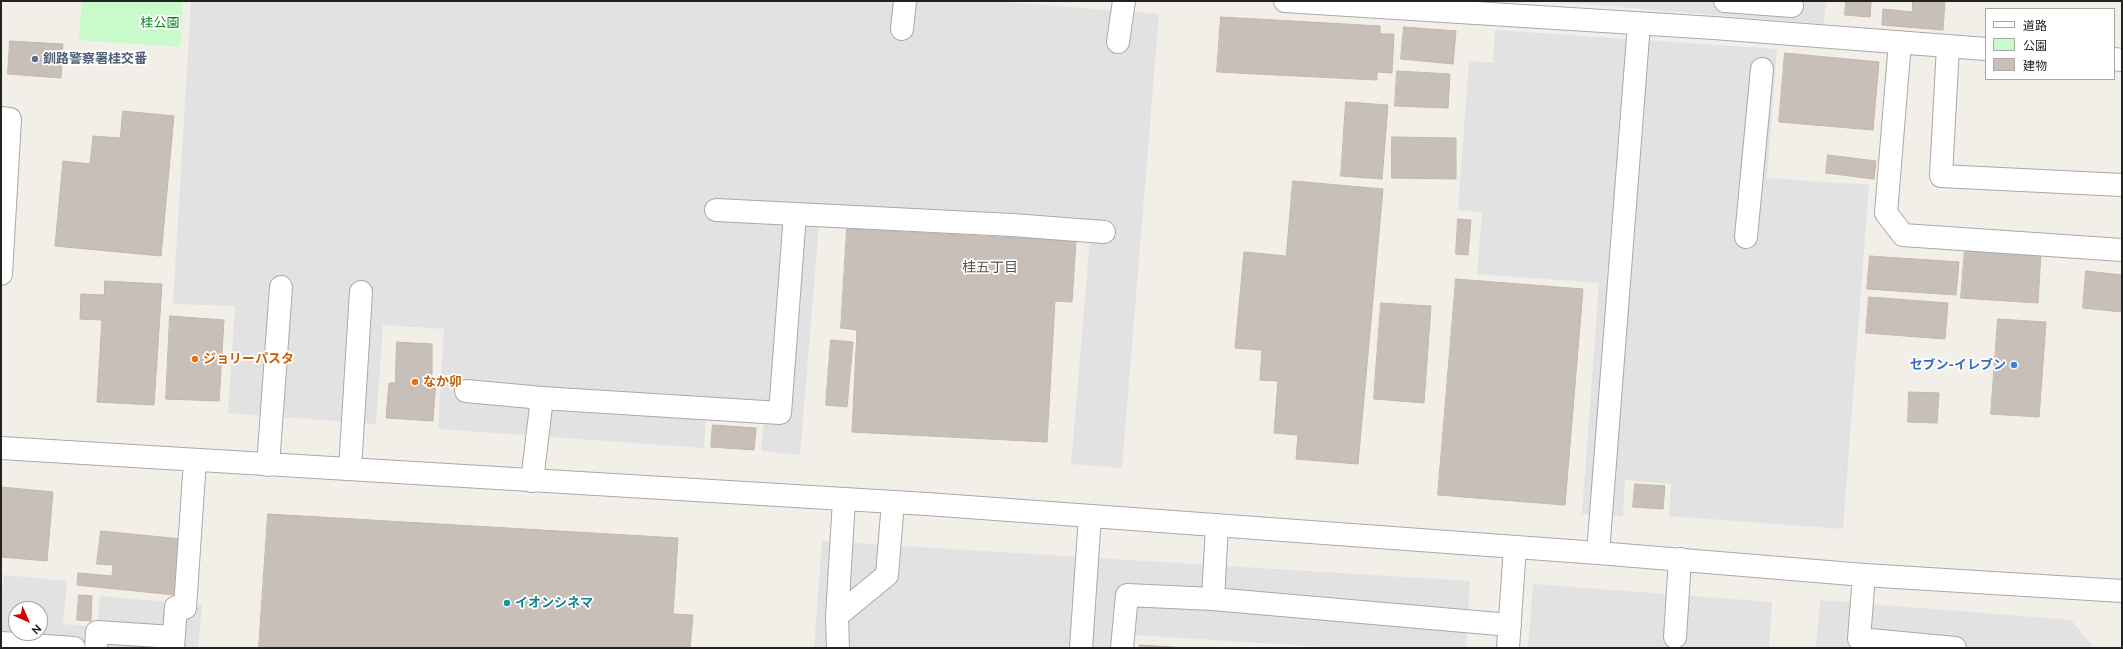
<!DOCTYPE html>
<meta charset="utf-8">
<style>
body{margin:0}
#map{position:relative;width:2123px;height:649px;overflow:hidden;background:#f2efe9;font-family:Raleway,"Noto Sans JP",sans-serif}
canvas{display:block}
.frame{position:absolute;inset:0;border:2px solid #222;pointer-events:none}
.legend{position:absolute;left:1985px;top:8px;width:130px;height:72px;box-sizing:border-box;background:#fff;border:1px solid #a7a7a7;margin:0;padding:5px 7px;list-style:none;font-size:12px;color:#222}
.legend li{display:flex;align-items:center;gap:8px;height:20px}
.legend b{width:20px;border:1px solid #a7a7a7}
.north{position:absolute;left:8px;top:601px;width:40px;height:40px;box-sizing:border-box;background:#fff;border:1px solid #a7a7a7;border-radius:50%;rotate:135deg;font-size:11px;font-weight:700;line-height:16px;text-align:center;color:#222}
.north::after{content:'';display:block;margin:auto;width:14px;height:18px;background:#d40000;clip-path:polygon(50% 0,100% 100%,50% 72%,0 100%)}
</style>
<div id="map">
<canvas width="2123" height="649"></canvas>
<div class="frame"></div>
<ul class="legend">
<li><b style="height:5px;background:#fff"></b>道路</li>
<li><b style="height:11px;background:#c8facc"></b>公園</li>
<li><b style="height:11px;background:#c7bfb8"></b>建物</li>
</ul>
<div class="north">N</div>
</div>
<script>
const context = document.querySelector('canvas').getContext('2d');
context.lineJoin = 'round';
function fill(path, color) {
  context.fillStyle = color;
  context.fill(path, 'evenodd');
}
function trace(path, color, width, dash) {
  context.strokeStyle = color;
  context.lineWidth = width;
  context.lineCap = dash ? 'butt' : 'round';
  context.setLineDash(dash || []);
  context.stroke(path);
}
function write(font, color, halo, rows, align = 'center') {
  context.font = font + ' Raleway,"Noto Sans JP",sans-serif';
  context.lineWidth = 3.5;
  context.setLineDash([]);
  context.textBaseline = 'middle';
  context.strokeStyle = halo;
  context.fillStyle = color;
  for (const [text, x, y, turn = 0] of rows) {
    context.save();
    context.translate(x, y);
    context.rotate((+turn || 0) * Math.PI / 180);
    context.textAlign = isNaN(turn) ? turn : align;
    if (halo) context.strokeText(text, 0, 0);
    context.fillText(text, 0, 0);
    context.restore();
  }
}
const park = new Path2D(`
 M82 1H183L180 47 79 40Z`);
const parking = new Path2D(`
 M191 1H992L1159 14 1122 468 1071 464 1091 227 820 212 800 455 761 451 764 419 706 415 704 448 438 429 444 329 383 325 376 424 228 413 235 306 173 304Z
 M1547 1H1826L1824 24Z
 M1495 30 1777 49 1767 178 1869 185 1843 529 1669 516 1671 484 1625 480 1623 516 1582 514 1599 283 1477 274 1482 212 1458 210 1469 61 1493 63Z
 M822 541 1470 581 1466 648H1343L1133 635 1132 648H814Z
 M4 575 67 581 63 624 97 627 100 596 202 605 198 648H1V603ZM16 609H40V633H16Z
 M1533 584 1772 602 1769 648H1528Z
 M1820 600 2071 620 2094 648H1816Z`);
const building = new Path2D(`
 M1846 1H1871L1870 17 1845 15Z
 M1913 1H1945L1943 30 1882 25 1883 9 1912 12Z
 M1221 17 1380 26V34H1394L1392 73 1377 72V80L1217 72Z
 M1404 27 1456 31 1453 64 1401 59Z
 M10 41 63 44 61 78 8 74Z
 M1785 53 1879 62 1873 130 1779 122Z
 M1397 71 1450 74 1448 108 1395 106Z
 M1346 102 1388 105 1382 179 1341 176Z
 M123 111 174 116 161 256 55 246 63 161 90 164 93 136 120 138Z
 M1392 137 1456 138V179L1392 178Z
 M1828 155 1876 161 1874 179 1826 173Z
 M1293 181 1383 189 1358 464 1296 459 1298 435 1274 433 1278 381 1260 380 1262 350 1235 348 1244 252 1286 256Z
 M1458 219 1471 220 1468 255 1456 254Z
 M847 229 1076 241 1072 302 1055 301 1047 442 852 432 857 330 841 328Z
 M1965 248 2041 253 2038 303 1961 298Z
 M1870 256 1959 262 1956 295 1867 289Z
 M2086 271 2122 275V312L2083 308Z
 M1456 279 1583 289 1565 505 1438 495Z
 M105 281 162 284 154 405 97 402 102 320 80 319 81 294 104 295Z
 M1869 297 1948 303 1945 339 1866 333Z
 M1381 303 1431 306 1424 403 1374 399Z
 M170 316 224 320 219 401 166 399Z
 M1998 319 2046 322 2039 417 1991 414Z
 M831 340 853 342 847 407 826 405Z
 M397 342 432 344V380H436L433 421 386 418 389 383H395Z
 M1909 392 1939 393 1937 423 1908 422Z
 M713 425 756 428 754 450 711 447Z
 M1635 484 1665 486 1663 509 1633 507Z
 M1 487 53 492 47 561 1 557Z
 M268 514 678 538 673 614 693 615 690 648H259Z
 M101 531 181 539 175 595 77 585 78 573 112 576 113 565 97 564Z
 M79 595 92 596 91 621 77 620Z
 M1140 645 1189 648H1140Z`);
const minor = new Path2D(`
 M1285 1 1714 28 1986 49
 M1725 1 1792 6
 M902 29 905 1
 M1118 42 1124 1
 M1900 42 1886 213 1903 235 2122 250
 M1948 46 1941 176 2122 185
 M2114 59 2122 60
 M1 118 10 119 1 274
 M716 210 1012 225 1104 232
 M1746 237 1762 69
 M466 391 542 398 780 413 795 214
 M1 448 927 504 1598 553 1864 575 2122 591
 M268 465 281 287
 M350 469 361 292
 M532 481 542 398
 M1217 525 1213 599 1510 625
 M1598 553 1639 24
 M1864 575 1859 639 1955 648
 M837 616 887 575 893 502
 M1675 637 1680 559
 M1 643 74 648
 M96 648 97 632 173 637
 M173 648 176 607 185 608 195 460
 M838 648 837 616 844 500
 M1081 648 1090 516
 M1122 648 1127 595 1213 599
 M1508 648 1515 547`);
const markers = [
 [35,59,4,"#5c6f8a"],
 [195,359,4,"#e8710a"],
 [2014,365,4,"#3f7fe0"],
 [415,382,4,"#e8710a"],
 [507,603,4,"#0f9aa8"]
];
const parkNames = [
 ["桂公園",160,23]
];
const serviceNames = [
 ["釧路警察署桂交番",43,59]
];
const foodNames = [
 ["ジョリーパスタ",203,359],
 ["なか卯",423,382]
];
const shopNames = [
 ["セブン-イレブン",2006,365]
];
const cultureNames = [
 ["イオンシネマ",515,603]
];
const neighbourhoodNames = [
 ["桂五丁目",990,268]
];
fill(park, '#c8facc');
fill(parking, '#e2e2e2');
fill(building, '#c7bfb8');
trace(building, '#c4b6ab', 1);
trace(minor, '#a9a9a9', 24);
trace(minor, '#fff', 22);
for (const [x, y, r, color] of markers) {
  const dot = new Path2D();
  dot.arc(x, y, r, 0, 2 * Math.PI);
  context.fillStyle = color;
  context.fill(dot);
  trace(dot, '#fff', 1.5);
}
write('13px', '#0c8416', '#fff', parkNames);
write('bold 13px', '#4e5e75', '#fff', serviceNames, 'left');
write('bold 13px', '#c56008', '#fff', foodNames, 'left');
write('bold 13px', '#366cbe', '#fff', shopNames, 'right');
write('bold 13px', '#0d838f', '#fff', cultureNames, 'left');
write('14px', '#555', '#fff', neighbourhoodNames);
</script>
